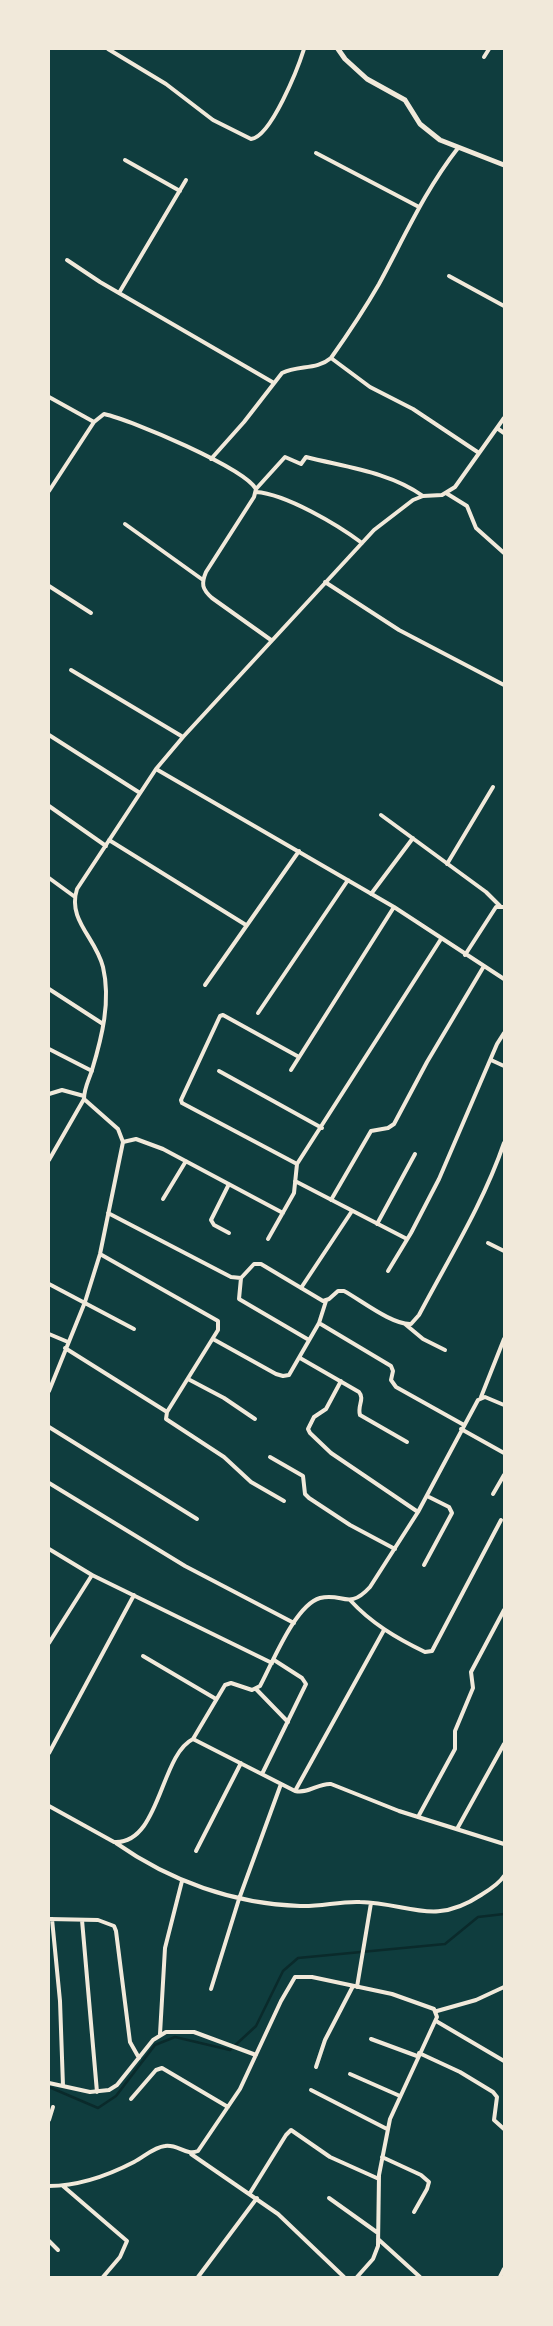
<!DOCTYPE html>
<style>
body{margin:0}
#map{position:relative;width:553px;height:2326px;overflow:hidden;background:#0f3d3e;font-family:Raleway,sans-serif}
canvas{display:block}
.frame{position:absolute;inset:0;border:50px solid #f1e9da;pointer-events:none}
</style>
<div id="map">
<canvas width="553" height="2326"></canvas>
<div class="frame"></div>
</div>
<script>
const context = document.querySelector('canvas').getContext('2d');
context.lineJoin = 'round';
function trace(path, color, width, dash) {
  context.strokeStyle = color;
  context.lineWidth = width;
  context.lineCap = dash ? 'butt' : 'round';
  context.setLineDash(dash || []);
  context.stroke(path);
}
const stream = new Path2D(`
 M49 2087 98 2108 116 2096 155 2045 175 2037 230 2050 256 2026 283 1971 298 1958 445 1944 478 1917 504 1914`);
const minor = new Path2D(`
 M108 49 166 84 213 120 251 139C271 137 298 68 304 49
 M484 57 489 49
 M316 153 419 207
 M125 160 180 191
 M67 260 100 282 274 383
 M449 276 504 306
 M119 293 186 180
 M331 358 370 387 413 409 479 453
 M49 397 94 422
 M497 428 504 433
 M211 459 244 422 282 373C298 365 317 370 331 358 348 334 364 310 379 284 404 238 425 190 458 148
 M256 489 285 457 301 464 306 457C345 467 390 472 423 496
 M49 491 94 422 104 414C132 420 244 468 256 489L254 497 206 572C201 584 202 589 212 598L271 640
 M256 492C286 494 338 525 362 543
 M446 493 467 506 476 528 504 553
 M125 524 203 580
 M325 582 399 630 504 685
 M49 586 91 613
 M71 670 183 737
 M49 735 140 793
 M156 769 394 907 504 979
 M49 806 106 846
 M381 815 486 892 500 906
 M109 840 246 925
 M447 864 493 787
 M49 878 75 897
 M371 894 413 838
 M465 955 496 907H504
 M205 985 299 851
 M49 989 103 1024
 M258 1013 348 880
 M49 1049 92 1071
 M491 1060 504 1066
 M291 1070 394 907
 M219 1071 322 1128
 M49 1094 62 1090 84 1096
 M123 1142 136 1139 163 1149 283 1213
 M49 1160 84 1099
 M297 1164 441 939
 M295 1181 407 1239
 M229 1184 211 1220 214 1225 229 1233
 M163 1199 186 1161
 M331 1200 371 1131 388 1128 394 1124 427 1062 484 966
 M108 1213 231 1277 241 1278 254 1264H261L323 1301 329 1299 338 1291H344C361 1300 392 1325 411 1324L419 1315C449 1258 483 1204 504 1143
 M377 1224 415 1154
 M268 1239 294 1193 297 1164 182 1103 181 1100 220 1016 223 1015 299 1057
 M488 1243 504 1251
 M100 1254 218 1321V1330L167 1412 166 1419 224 1457 251 1482 284 1501
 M388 1271 411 1233 439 1179 497 1044 504 1033
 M241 1278 239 1299 309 1340
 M49 1284 134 1329
 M301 1288 352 1211
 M319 1323 391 1366 393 1371 391 1380 396 1387 464 1425
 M405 1324 423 1339 445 1350
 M49 1334 68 1342
 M213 1339 276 1374 283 1376 289 1375 319 1323 326 1301
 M65 1348 167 1412
 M300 1358 359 1392C365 1399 357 1406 360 1415L407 1442
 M188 1379 224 1398 255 1419
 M341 1381 326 1409 314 1417 308 1429 310 1433 331 1453 418 1512
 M49 1391 85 1302 100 1254 123 1142 118 1129 84 1099C84 1088 89 1080 92 1070 102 1037 111 1001 103 967 96 938 67 920 77 889L156 769 183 737 374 530 413 500 423 496 442 495 455 487 504 418
 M481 1397 504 1339
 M49 1427 197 1519
 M461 1429 504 1453
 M270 1457 303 1476 305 1494 309 1498 350 1525 395 1549
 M49 1483 185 1566 294 1623
 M493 1494 504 1475
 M49 1549 92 1575 272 1663
 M424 1565 452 1513 449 1507 427 1496
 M350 1600C371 1623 396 1638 425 1652L432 1651 501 1520
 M49 1643 92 1575
 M143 1656 216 1699
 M256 1689 288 1722
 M193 1739 225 1685 231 1683 252 1690 260 1686C272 1664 295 1605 320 1598 343 1592 348 1611 370 1587L418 1512 478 1400 485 1397 504 1405
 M49 1753 134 1595
 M262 1774 306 1684 302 1678 274 1660
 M295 1791 384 1630
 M49 1806 114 1842C160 1845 160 1755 193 1739L295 1791C309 1794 318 1783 331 1784L399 1811 504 1844
 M418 1817 455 1749V1731L473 1688 471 1672 504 1610
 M457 1829 504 1744
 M116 1843C170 1881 234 1904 300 1906 320 1907 340 1901 360 1902 409 1903 433 1927 481 1895 489 1890 499 1884 504 1876
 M196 1851 241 1763
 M49 1919 98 1920 114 1926 116 1931 130 2042 139 2058
 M52 1919 60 2001 63 2086
 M82 1920 97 2092
 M357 1987 371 1903
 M211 1989 239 1899 281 1784
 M437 2011 476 2000 504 1987
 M436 2021 504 2061
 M160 2034 165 1948 182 1881
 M371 2039 417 2056
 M419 2053 460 2072 493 2092 497 2097 494 2120 504 2129
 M316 2067 325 2040 353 1986
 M350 2074 400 2096
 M49 2083 90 2092 109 2090 117 2085 153 2040 166 2032H194L256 2055
 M311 2090 387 2129
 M131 2099 156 2070 162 2068 228 2107
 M49 2120 53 2107
 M191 2154 278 2214 344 2277
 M382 2157 421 2175 429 2182 427 2189 414 2212
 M49 2186C79 2186 107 2176 134 2162 144 2157 154 2147 165 2146 178 2144 186 2156 198 2151L240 2089 281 2001 295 1977H312L392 1994 434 2009 437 2017 390 2119 379 2175 378 2246 373 2259 357 2277
 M63 2186 127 2241 120 2257 103 2277
 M250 2193 286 2135 291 2130 330 2157 379 2179
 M329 2198 378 2233
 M378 2239 420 2277
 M49 2241 58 2250
 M198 2277 257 2198
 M500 2277 504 2269`);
const tertiary = new Path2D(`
 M338 49 345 59 367 79 405 100 420 124 440 140 504 165`);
trace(stream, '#0a2a2b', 2.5);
trace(minor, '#f1e9da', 4);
trace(tertiary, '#f1e9da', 5);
</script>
